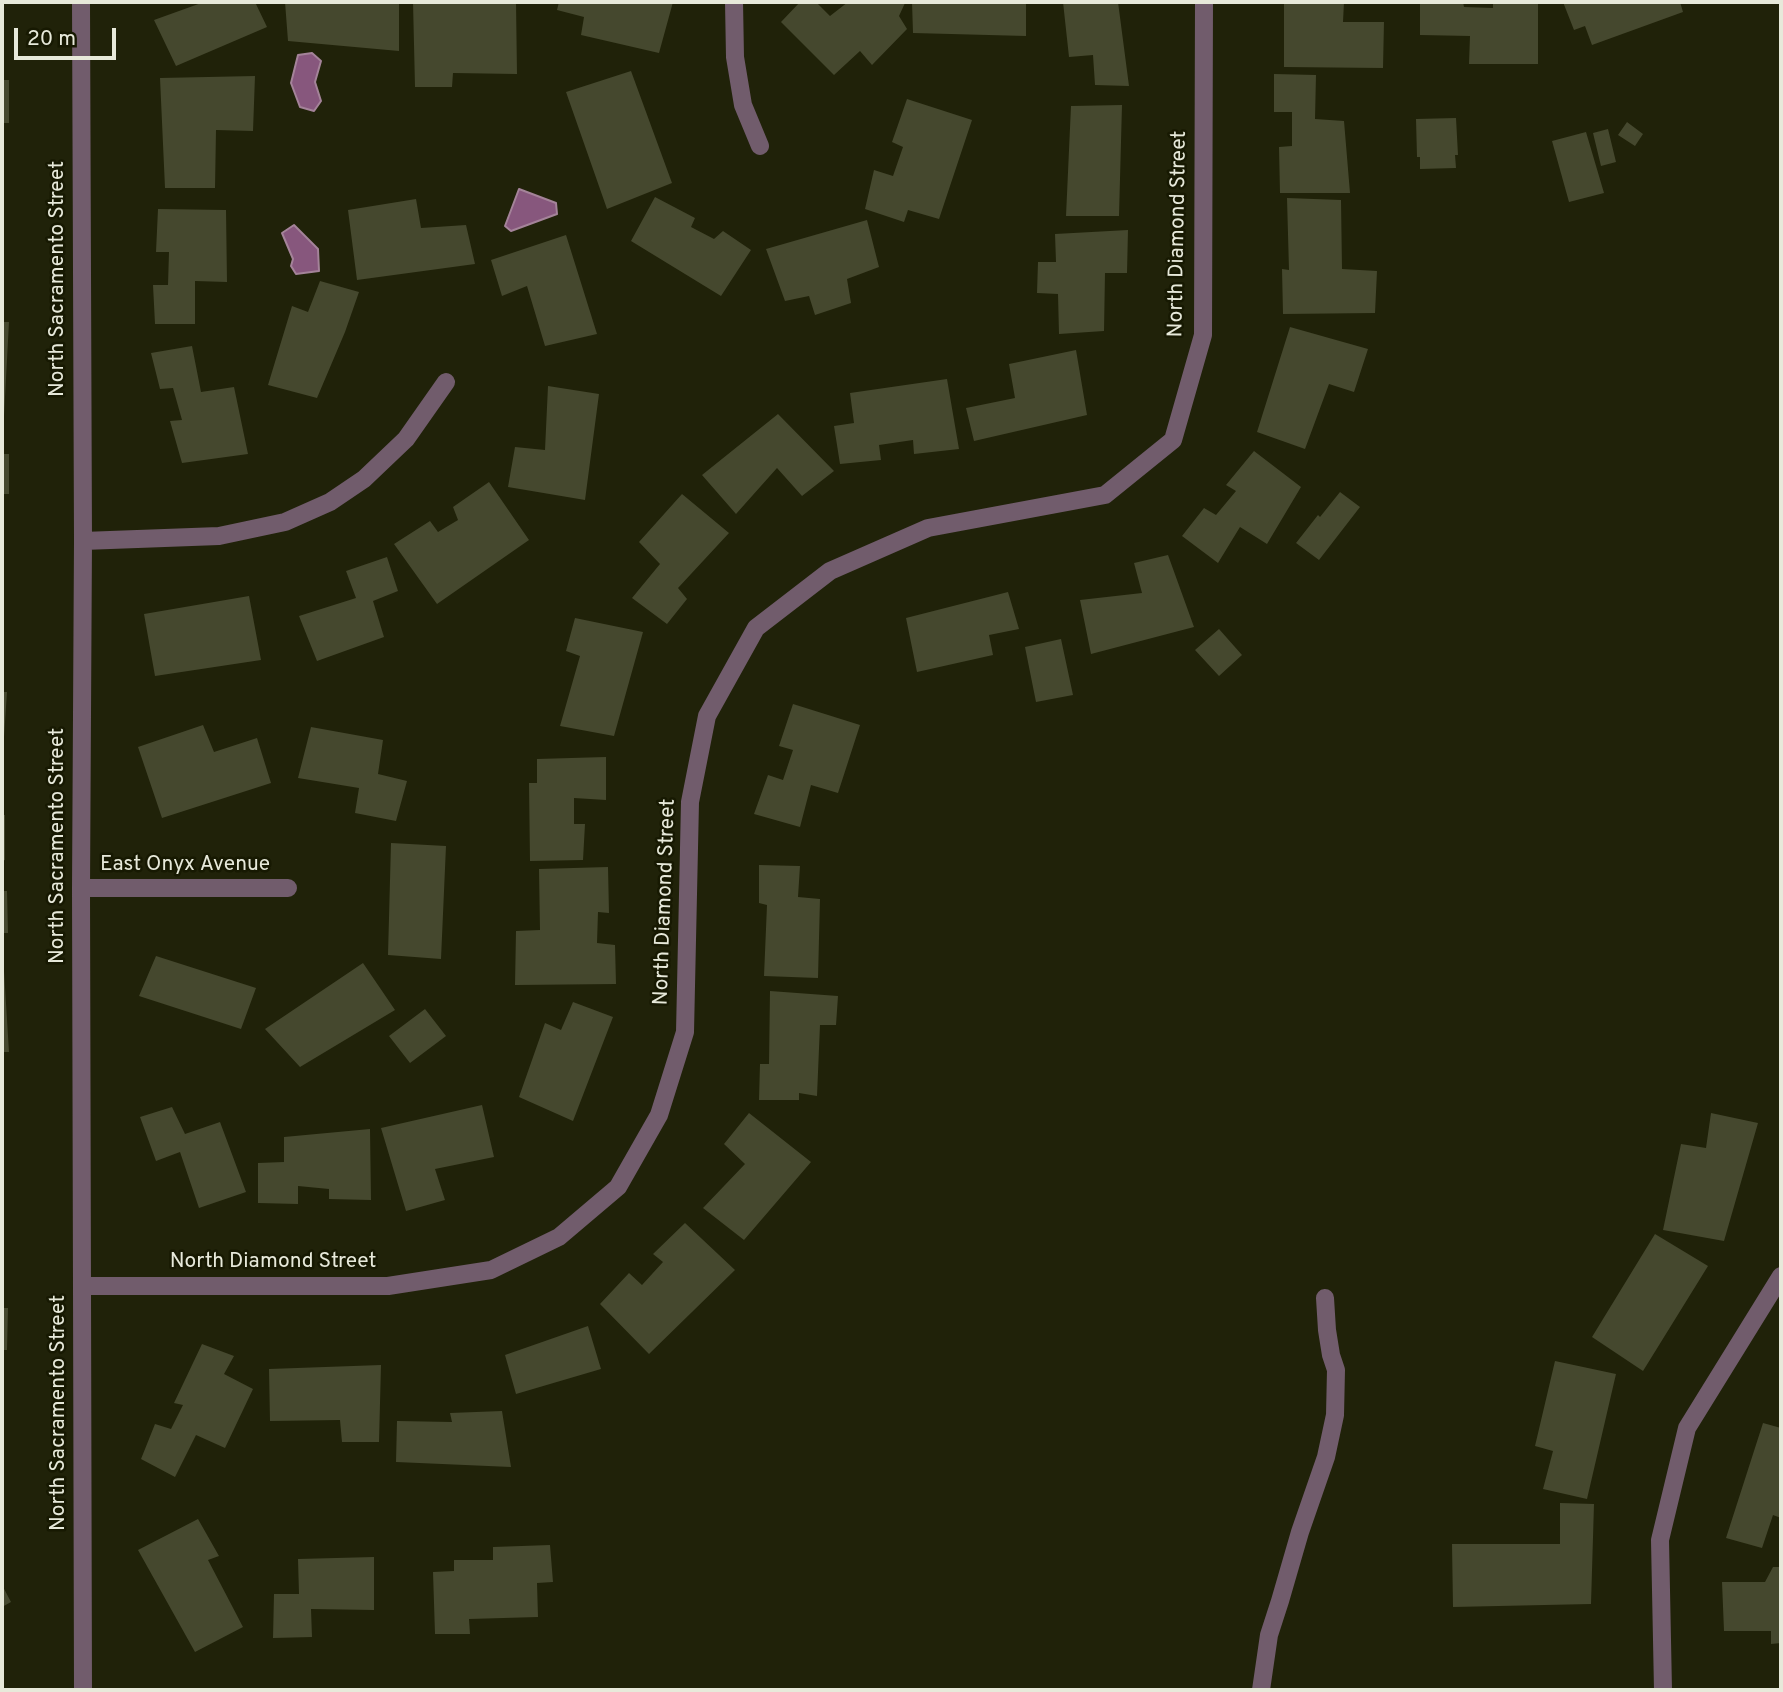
<!DOCTYPE html>
<style>
body{margin:0}
#map{position:relative;width:1783px;height:1692px;overflow:hidden;background:#202209;font-family:Overpass,sans-serif}
canvas{display:block}
.frame{position:absolute;inset:0;border:4px solid #e7e9da;pointer-events:none}
.scale{position:absolute;left:14px;top:28px;width:102px;height:32px;box-sizing:border-box;border:4px solid #e7e9da;border-top:0;padding-left:9px;font-size:21px;line-height:24px;white-space:nowrap;color:#e7e9da;-webkit-text-stroke:5px #171902;paint-order:stroke}
</style>
<div id="map">
<canvas width="1783" height="1692"></canvas>
<div class="frame"></div>
<div class="scale">20 m</div>
</div>
<script>
const context = document.querySelector('canvas').getContext('2d');
context.lineJoin = 'round';
function fill(path, color) {
  context.fillStyle = color;
  context.fill(path, 'evenodd');
}
function trace(path, color, width, dash) {
  context.strokeStyle = color;
  context.lineWidth = width;
  context.lineCap = dash ? 'butt' : 'round';
  context.setLineDash(dash || []);
  context.stroke(path);
}
function write(font, color, halo, rows, align = 'center') {
  context.font = font + ' Overpass,sans-serif';
  context.lineWidth = 5;
  context.setLineDash([]);
  context.textBaseline = 'middle';
  context.strokeStyle = halo;
  context.fillStyle = color;
  for (const [text, x, y, turn = 0] of rows) {
    context.save();
    context.translate(x, y);
    context.rotate((+turn || 0) * Math.PI / 180);
    context.textAlign = isNaN(turn) ? turn : align;
    if (halo) context.strokeText(text, 0, 0);
    context.fillText(text, 0, 0);
    context.restore();
  }
}
const water = new Path2D(`
 M312 53 321 61 315 82 321 101 314 111 300 107 291 83 298 55Z
 M519 189 556 203 557 214 511 231 505 226Z
 M294 225 318 249 319 271 296 274 291 266 293 259 282 233Z`);
const building = new Path2D(`
 M204 2H255L267 27 176 66 154 20Z
 M285 2H399V51L288 41Z
 M413 2H516L517 74 453 73 452 87H415Z
 M559 2H673L659 53 581 35 584 17 557 10Z
 M800 2H816L830 16 848 2H904L905 3 899 16 907 29 872 65 860 51 834 75 781 22Z
 M912 2H1026V36L913 33Z
 M1063 2H1118L1129 86 1095 85 1093 55 1069 57Z
 M1284 2H1344L1343 22H1384L1383 68 1284 67Z
 M1420 2H1463L1464 7 1493 8V2H1538V64H1469L1470 36 1420 35Z
 M1563 2H1680L1683 12 1592 45 1585 26 1574 30Z
 M631 71 672 183 607 209 566 92Z
 M1274 74 1316 75 1315 119 1344 121 1350 193H1280L1279 147 1292 146V112H1274Z
 M255 76 253 131 216 130 215 188H165L160 78Z
 M2 80H9V123H2Z
 M907 99 972 120 939 219 908 210 904 222 865 209 874 170 893 176 903 147 892 142Z
 M1122 105 1119 216H1066L1071 106Z
 M1456 118 1458 155H1455L1456 168 1420 169V157H1417L1416 119Z
 M1627 122 1643 134 1635 146 1618 135Z
 M1608 129 1616 162 1601 166 1593 133Z
 M1586 132 1604 193 1569 202 1552 141Z
 M655 197 695 218 691 227 714 239 723 231 751 250 721 296 631 241Z
 M1287 198 1341 200 1342 269 1377 271 1375 313 1283 314 1282 269 1289 270Z
 M416 199 421 228 466 225 475 264 357 280 348 210Z
 M158 209 226 210 227 282 195 281V324H155L153 285H168L169 252H156Z
 M867 220 879 267 847 279 851 303 815 315 809 296 785 301 766 249Z
 M1128 230 1127 273H1105L1104 331 1059 334 1058 294 1037 293 1038 262H1056L1055 234Z
 M566 235 597 334 545 346 527 286 502 296 491 260Z
 M320 281 359 292 345 332 317 398 268 385 292 306 308 312Z
 M2 322H9L4 416H2Z
 M1290 327 1368 349 1354 392 1329 384 1305 449 1257 432Z
 M192 346 201 392 234 387 248 454 182 463 170 421 182 420 173 388 160 389 151 353Z
 M1076 350 1087 415 974 441 966 408 1015 398 1009 364Z
 M947 379 959 449 914 454 913 440 879 445 881 460 840 464 834 426 854 423 850 393Z
 M548 386 599 394 585 500 508 487 515 447 545 450Z
 M778 414 834 471 802 496 777 468 736 514 702 475Z
 M1254 451 1301 487 1267 544 1240 527 1218 563 1182 536 1204 508 1216 515 1236 491 1226 485Z
 M2 454H9V494H2Z
 M489 482 529 540 437 604 394 544 430 521 438 532 458 520 453 507Z
 M1340 492 1360 507 1319 560 1296 543 1318 515 1320 517Z
 M682 494 729 533 678 588 687 599 667 624 632 598 660 564 639 542Z
 M1168 555 1194 627 1091 654 1080 600 1142 593 1134 563Z
 M387 557 398 591 373 601 384 637 317 661 299 616 356 598 346 571Z
 M1008 592 1019 629 989 635 993 655 917 672 906 618Z
 M249 596 261 660 155 676 144 614Z
 M575 618 643 632 614 736 560 726 580 656 566 651Z
 M1219 629 1242 655 1219 676 1195 650Z
 M1061 639 1073 695 1036 702 1025 647Z
 M2 692H7L4 737H2Z
 M793 704 860 725 838 793 811 785 800 827 754 814 768 775 783 780 793 750 779 746Z
 M203 725 214 752 257 738 271 783 162 818 138 747Z
 M311 727 383 740 378 774 407 781 396 821 355 813 359 788 298 778Z
 M606 757V800L574 798V824H585L583 860 530 861 529 783H537V759Z
 M2 815H5V860L2 861Z
 M391 843 446 846 441 959 388 955Z
 M759 865 800 866 798 897 820 899 818 978 764 976 767 905 759 903Z
 M608 867 609 913 598 912 597 943 615 945 616 984 515 985 516 931 540 930 539 869Z
 M2 891H7L8 933H2Z
 M156 956 256 988 241 1029 139 996Z
 M363 963 395 1010 300 1067 265 1029Z
 M2 971H4L9 1052H2Z
 M770 991 838 996 836 1025H820L817 1096 799 1093V1100H759L760 1064H769Z
 M573 1002 613 1017 573 1121 519 1097 545 1023 561 1030Z
 M425 1009 446 1036 410 1063 389 1036Z
 M482 1105 494 1157 435 1169 445 1200 406 1211 381 1128Z
 M172 1107 185 1134 220 1122 246 1192 199 1208 180 1152 156 1161 140 1117Z
 M749 1113 811 1162 744 1240 703 1208 745 1164 724 1144Z
 M1711 1113 1758 1123 1724 1241 1663 1230 1681 1144 1706 1148Z
 M370 1129 371 1200 329 1199V1189L298 1186V1204L258 1203V1163L284 1162V1137Z
 M685 1223 735 1270 649 1354 600 1304 629 1273 642 1285 663 1262 653 1254Z
 M1655 1234 1708 1266 1643 1371 1592 1337Z
 M2 1308H8L7 1350H2Z
 M588 1326 601 1369 516 1394 505 1355Z
 M202 1344 234 1356 224 1374 253 1389 225 1448 196 1435 175 1477 141 1459 155 1424 171 1429 183 1405 174 1403Z
 M1555 1361 1616 1374 1587 1499 1543 1489 1553 1451 1535 1446Z
 M381 1365 379 1442H342L340 1420 270 1421 269 1369Z
 M502 1411 511 1467 396 1462 397 1421 452 1422 450 1413Z
 M1763 1423 1781 1428V1518L1773 1515 1762 1548 1726 1538Z
 M1560 1503 1594 1504 1591 1604 1453 1607 1452 1544H1560Z
 M198 1519 219 1556 208 1560 243 1627 195 1652 138 1550Z
 M550 1545 553 1582 537 1583 538 1617 469 1619 470 1634H435L433 1572 454 1571V1560H493V1547Z
 M374 1557V1610L311 1609 312 1637 273 1638 274 1594H299L298 1559Z
 M1773 1567H1781V1643L1771 1644V1631H1724L1722 1582H1765Z
 M2 1585 11 1602 2 1607Z`);
const service = new Path2D(`
 M1261 1690 1269 1635 1280 1601 1300 1532 1326 1457 1335 1415 1336 1370 1331 1355 1327 1330 1325 1298`);
const minor = new Path2D(`
 M81 2 83 541 81 888 83 1690
 M734 2 735 57 743 105 760 146
 M83 541 219 536 285 522 330 502 364 479 406 439 446 382
 M81 888H288
 M82 1286H388L491 1270 559 1237 618 1187 659 1115 685 1032 690 802 707 716 756 628 830 571 928 528 1105 495 1173 440 1203 335 1204 2
 M1663 1690 1660 1540 1687 1428 1781 1276`);
const streetNames = [
 ["North Diamond Street",1179,234,-89],
 ["North Sacramento Street",59,279,-90],
 ["North Sacramento Street",59,846,-90],
 ["East Onyx Avenue",185,866],
 ["North Diamond Street",666,902,-88],
 ["North Diamond Street",273,1263],
 ["North Sacramento Street",60,1413,-90]
];
fill(water, '#87577d');
trace(water, '#a48399', 2);
fill(building, '#45482e');
trace(service, '#715c6c', 18);
trace(minor, '#715c6c', 18);
write('21px', '#e7e9da', '#171902', streetNames);
</script>
